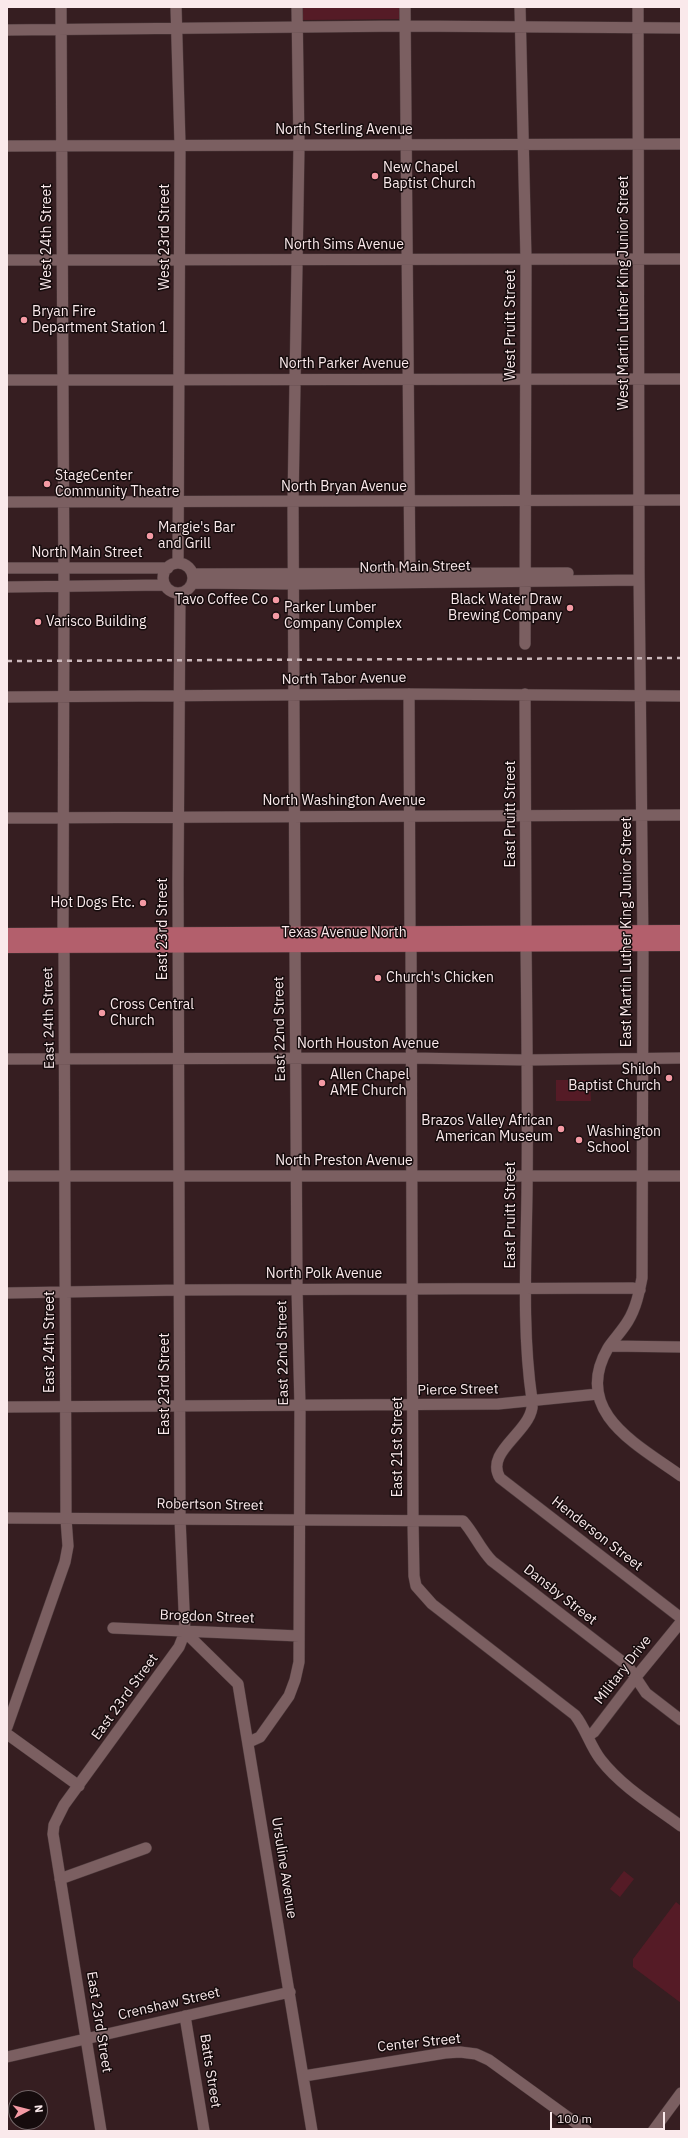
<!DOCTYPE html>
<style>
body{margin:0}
#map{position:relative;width:688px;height:2138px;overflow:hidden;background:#361e21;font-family:"IBM Plex Sans",sans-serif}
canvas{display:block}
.frame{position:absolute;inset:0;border:8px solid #fae9eb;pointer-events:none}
.north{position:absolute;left:8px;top:2090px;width:40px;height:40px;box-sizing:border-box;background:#160c0d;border:1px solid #716466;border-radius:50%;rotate:83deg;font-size:11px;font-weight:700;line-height:16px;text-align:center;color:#fae9eb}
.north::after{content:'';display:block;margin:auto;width:14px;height:18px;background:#f49aa4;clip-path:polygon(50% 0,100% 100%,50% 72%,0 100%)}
.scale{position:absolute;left:550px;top:2112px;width:115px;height:18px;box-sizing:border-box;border:2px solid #fae9eb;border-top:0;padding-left:5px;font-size:12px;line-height:14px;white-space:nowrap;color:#fae9eb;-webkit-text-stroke:3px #160c0d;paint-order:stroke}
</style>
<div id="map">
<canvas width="688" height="2138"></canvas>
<div class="frame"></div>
<div class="north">N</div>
<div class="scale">100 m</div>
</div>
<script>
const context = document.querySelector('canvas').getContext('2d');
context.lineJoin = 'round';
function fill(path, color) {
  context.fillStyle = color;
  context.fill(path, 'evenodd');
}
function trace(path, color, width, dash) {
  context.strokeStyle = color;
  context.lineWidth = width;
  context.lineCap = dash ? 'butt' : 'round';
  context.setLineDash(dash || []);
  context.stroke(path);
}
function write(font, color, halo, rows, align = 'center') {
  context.font = font + ' "IBM Plex Sans",sans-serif';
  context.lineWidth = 3;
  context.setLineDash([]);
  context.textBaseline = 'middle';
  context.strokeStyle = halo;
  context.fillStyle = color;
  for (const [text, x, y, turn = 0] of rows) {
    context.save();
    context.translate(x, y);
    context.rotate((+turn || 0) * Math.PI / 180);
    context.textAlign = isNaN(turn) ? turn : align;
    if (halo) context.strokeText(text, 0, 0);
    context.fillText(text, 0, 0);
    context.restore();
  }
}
const green = new Path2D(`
 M302 7H399V19L302 20Z
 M556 1080H590L591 1101H556Z
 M624 1871 634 1879 620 1897 610 1889Z
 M676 1902 681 1906V2003L633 1967V1959Z`);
const minor = new Path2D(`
 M61 7 64 586 63 934
 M176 7 180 144 178 563
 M405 7 410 581
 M520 7 526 259 525 644
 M638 7 639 573 643 944 642 1278C639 1293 636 1308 628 1321 622 1331 614 1339 608 1348 571 1412 638 1445 681 1476
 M7 30 406 26 681 28
 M7 146 681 144
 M7 260 681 259
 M7 380 681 379
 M7 502 681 500
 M163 578a15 15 0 1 1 30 0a15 15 0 1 1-30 0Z
 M7 568H168
 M193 574 568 573
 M192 583 294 584 639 580
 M7 587 165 585
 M409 694 410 933
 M525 694 526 933
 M7 697 409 694 681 696
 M7 818 681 815
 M295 933 293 502 299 146 297 7
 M526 945C527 1027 528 1110 527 1192 526 1261 522 1332 532 1400 537 1430 483 1450 500 1478L681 1618
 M411 946 413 1521 414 1576 416 1586 432 1604 575 1715C586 1729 590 1746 601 1760 622 1787 654 1806 681 1826
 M7 1059 411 1058 527 1060 681 1058
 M7 1176H681
 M7 1293 181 1290 633 1288 640 1290
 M610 1346 681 1347
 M7 1407 498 1404 598 1394
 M7 1518 463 1521C474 1533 480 1549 492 1561L628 1666 646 1693 681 1720
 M113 1628 299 1636
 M185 1632 238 1684 312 2131
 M7 1727 65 1562 68 1546 66 1519 64 947
 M7 1734 79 1786
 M588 1736 594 1732 636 1677 681 1622
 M249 1742 260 1737 289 1696 295 1680 299 1662 300 1406 297 1289 295 946
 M60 1879 146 1848
 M185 2016 204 2131
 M7 2057 290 1992
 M304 2076 445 2053 460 2052 476 2054 489 2060 587 2131
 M101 2131 53 1834 54 1825 64 1805 179 1647 185 1632 180 1519 178 881 180 593
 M653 2131 681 2093`);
const major = new Path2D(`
 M7 935 681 932
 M7 946 681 944`);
const rail = new Path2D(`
 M7 661 681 658`);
const markers = [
 [375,176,4,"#f49aa4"],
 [24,320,4,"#f49aa4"],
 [47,484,4,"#f49aa4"],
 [150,536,4,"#f49aa4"],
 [276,600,4,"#f49aa4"],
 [570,608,4,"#f49aa4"],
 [276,616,4,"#f49aa4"],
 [38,622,4,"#f49aa4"],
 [143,903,4,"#f49aa4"],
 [378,978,4,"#f49aa4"],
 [102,1013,4,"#f49aa4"],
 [669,1078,4,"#f49aa4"],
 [322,1083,4,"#f49aa4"],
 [561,1129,4,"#f49aa4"],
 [579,1140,4,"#f49aa4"]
];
const streetNames = [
 ["North Sterling Avenue",344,130],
 ["West 24th Street",47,237,-90],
 ["West 23rd Street",165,237,-90],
 ["North Sims Avenue",344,245],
 ["West Martin Luther King Junior Street",624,293,-90],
 ["West Pruitt Street",511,325,-90],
 ["North Parker Avenue",344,364],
 ["North Bryan Avenue",344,487],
 ["North Main Street",87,553],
 ["North Main Street",415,567,-1],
 ["North Tabor Avenue",344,679,-1],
 ["North Washington Avenue",344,801],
 ["East Pruitt Street",511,814,-90],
 ["East 23rd Street",163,929,-90],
 ["East Martin Luther King Junior Street",627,932,-90],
 ["Texas Avenue North",344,933],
 ["East 24th Street",49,1018,-91],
 ["East 22nd Street",280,1029,-91],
 ["North Houston Avenue",368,1044],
 ["North Preston Avenue",344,1161],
 ["East Pruitt Street",511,1215,-90],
 ["North Polk Avenue",324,1274],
 ["East 24th Street",50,1342,-90],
 ["East 22nd Street",283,1353,-91],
 ["East 23rd Street",165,1384,-90],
 ["Pierce Street",458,1390,-1],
 ["East 21st Street",398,1447,-90],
 ["Robertson Street",210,1505,1],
 ["Henderson Street",597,1534,38],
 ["Dansby Street",560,1595,38],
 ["Brogdon Street",207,1617,2],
 ["Military Drive",623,1670,-52],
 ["East 23rd Street",125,1697,-54],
 ["Ursuline Avenue",284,1868,81],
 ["Crenshaw Street",169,2004,-13],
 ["East 23rd Street",99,2022,81],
 ["Center Street",419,2043,-6],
 ["Batts Street",210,2071,81]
];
const poiNames = [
 ["New Chapel",383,168],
 ["Baptist Church",383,184],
 ["Bryan Fire",32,312],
 ["Department Station 1",32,328],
 ["StageCenter",55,476],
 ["Community Theatre",55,492],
 ["Margie's Bar",158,528],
 ["and Grill",158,544],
 ["Tavo Coffee Co",268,600,"right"],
 ["Black Water Draw",562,600,"right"],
 ["Brewing Company",562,616,"right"],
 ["Parker Lumber",284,608],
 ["Company Complex",284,624],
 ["Varisco Building",46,622],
 ["Hot Dogs Etc.",135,903,"right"],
 ["Church's Chicken",386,978],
 ["Cross Central",110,1005],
 ["Church",110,1021],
 ["Shiloh",661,1070,"right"],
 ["Baptist Church",661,1086,"right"],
 ["Allen Chapel",330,1075],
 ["AME Church",330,1091],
 ["Brazos Valley African",553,1121,"right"],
 ["American Museum",553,1137,"right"],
 ["Washington",587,1132],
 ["School",587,1148]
];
fill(green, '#551b26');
trace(minor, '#4d3a3c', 12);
trace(major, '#4d3a3c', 15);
trace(minor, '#7b5f61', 11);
trace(major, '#b35f6c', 14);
trace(rail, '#ccb9bc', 2.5, [5, 5]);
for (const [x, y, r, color] of markers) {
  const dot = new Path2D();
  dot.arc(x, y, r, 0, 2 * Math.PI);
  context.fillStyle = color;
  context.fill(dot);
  trace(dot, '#160c0d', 1.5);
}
write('14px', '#fae9eb', '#160c0d', streetNames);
write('14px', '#fae9eb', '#160c0d', poiNames, 'left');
</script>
